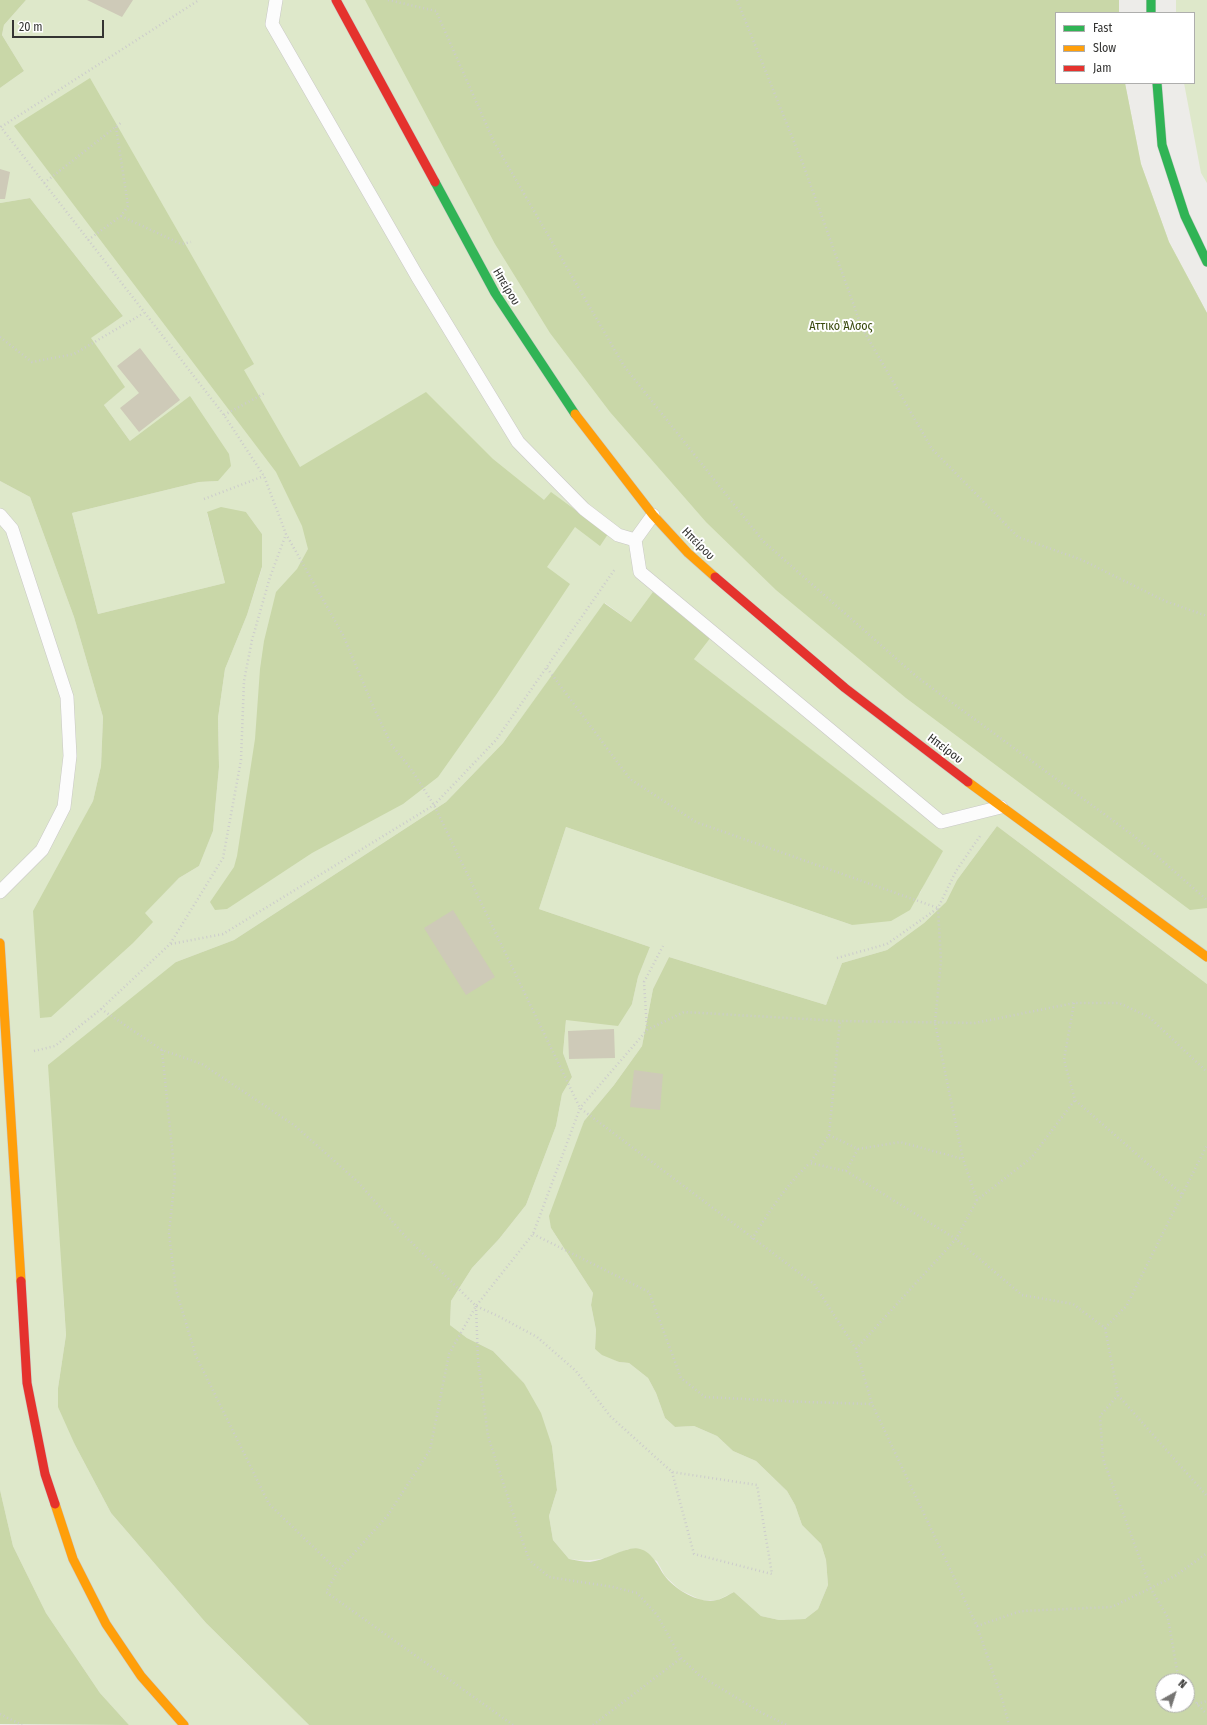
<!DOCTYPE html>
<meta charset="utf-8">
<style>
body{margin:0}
#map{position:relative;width:1207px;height:1725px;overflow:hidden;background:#edece9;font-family:"Fira Sans Condensed",sans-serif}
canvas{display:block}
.legend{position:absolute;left:1055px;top:12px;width:140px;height:72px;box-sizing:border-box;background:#fff;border:1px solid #aeaead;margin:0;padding:5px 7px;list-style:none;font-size:12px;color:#343432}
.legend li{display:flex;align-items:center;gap:8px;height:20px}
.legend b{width:20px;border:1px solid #aeaead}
.north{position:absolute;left:1155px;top:1673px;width:40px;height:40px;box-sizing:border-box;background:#fff;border:1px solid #aeaead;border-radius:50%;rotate:39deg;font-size:11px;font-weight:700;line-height:16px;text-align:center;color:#343432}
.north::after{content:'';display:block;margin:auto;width:14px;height:18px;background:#757472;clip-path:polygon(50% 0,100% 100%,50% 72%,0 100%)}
.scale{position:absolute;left:12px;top:20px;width:92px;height:18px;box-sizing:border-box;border:2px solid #343432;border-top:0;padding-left:5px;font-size:12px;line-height:14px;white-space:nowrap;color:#343432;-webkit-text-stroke:3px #fff;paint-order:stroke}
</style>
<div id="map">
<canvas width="1207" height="1725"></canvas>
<ul class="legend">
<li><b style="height:5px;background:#30b455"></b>Fast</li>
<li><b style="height:5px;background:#ff9f0a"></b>Slow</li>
<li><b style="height:5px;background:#e5322d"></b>Jam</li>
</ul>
<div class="north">N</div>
<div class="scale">20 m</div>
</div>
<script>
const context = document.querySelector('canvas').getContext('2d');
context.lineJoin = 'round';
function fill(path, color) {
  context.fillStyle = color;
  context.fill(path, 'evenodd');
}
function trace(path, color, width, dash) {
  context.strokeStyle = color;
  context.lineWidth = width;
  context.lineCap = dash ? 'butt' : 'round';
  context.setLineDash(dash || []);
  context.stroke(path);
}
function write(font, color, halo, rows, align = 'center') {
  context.font = font + ' "Fira Sans Condensed",sans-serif';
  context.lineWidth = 4;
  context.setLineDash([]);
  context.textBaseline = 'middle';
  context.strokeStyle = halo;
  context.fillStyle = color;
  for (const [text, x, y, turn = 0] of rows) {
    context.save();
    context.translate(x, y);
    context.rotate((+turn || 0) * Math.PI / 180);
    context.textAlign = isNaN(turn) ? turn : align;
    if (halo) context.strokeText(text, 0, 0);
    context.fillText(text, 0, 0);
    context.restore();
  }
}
const green = new Path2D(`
 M26 0H1119V13H1056V83H1125L1141 164 1169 242 1207 313V984L997 826 957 880 946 902 924 923 887 950 842 963 826 1005 669 957 653 989 642 1046 614 1085 584 1121 551 1228 593 1293 591 1305 596 1330 595 1349 619 1362 629 1363 648 1378 656 1393 665 1418 675 1427 694 1426 717 1436 733 1451 756 1461 787 1491 795 1505 802 1525 821 1544 826 1560 828 1585 818 1609 805 1619 779 1620 761 1616 734 1592 718 1600H701L680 1590 665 1576 657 1561 628 1549C605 1560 594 1562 569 1559L553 1540 549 1516 557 1490 552 1446 524 1383 493 1351 467 1338 450 1325 451 1301 472 1268 499 1239 526 1205 556 1126 562 1094 572 1077 563 1053 566 1020 632 1004 638 977 650 947 539 909 566 827 852 925 920 893 929 873 942 851 694 659 631 622 605 603 503 743 446 802 234 940 176 962 63 1292 66 1335 58 1388 75 1445 111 1513 206 1623 309 1725H129L100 1693 46 1613 13 1546 0 1490V481L30 497 74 617 103 717 101 766 93 801 66 853 144 913 179 878 199 866 213 831 219 767 218 718 225 669 247 615 262 568V534L246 512 207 513 225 583 98 614 72 513 199 482 218 481 130 441 104 405 124 387 90 338 123 316 30 198 0 203V88L24 71 2 35 4 25Z
 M1176 0H1207V183L1201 173 1184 83H1194V13H1176Z`);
const forest = new Path2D(`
 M0 0H26L4 25 2 35 24 71 0 88Z
 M365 0H1119V13H1056V83H1125L1141 164 1169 242 1207 313V908L1190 910 906 698 776 590 706 522 610 412 550 333 495 244Z
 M90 78 254 364 244 370 300 467 426 392 493 459 544 500 551 492 608 534 600 546 575 527 547 567 570 584 496 695 438 777 403 804 312 853 227 909 215 910 210 902 234 867 237 856 255 739 260 669 264 641 276 592 297 569 308 549 302 526 276 472 14 126Z
 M30 198 123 316 91 338 125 387 104 405 130 441 190 396 229 454 231 466 218 481 199 482 72 513 98 614 225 583 207 512 221 507 246 512 262 534V567L247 615 225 669 218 718 219 767 213 831 199 866 179 878 145 913 153 922 133 943 51 1017 40 1018 33 911 93 801 101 766 103 717 74 617 30 497 0 481V203Z
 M653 592 711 637 694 659 943 851 910 910 891 921 852 925 566 827 539 909 650 947 638 977 632 1004 618 1026 566 1020 563 1053 572 1077 562 1094 556 1126 526 1205 499 1239 472 1268 451 1301 450 1325 467 1338 493 1351 524 1383 541 1413 552 1446 557 1490 549 1516 553 1540 569 1559C576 1560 584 1562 590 1562 605 1561 628 1545 640 1549 652 1552 658 1566 664 1575 675 1590 699 1604 717 1600 723 1599 729 1594 734 1592L761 1616 779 1620 805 1619 818 1609 828 1585 826 1560 821 1544 802 1525 795 1505 787 1491 756 1461 733 1451 717 1436 694 1426 675 1427 665 1418 656 1393 648 1378 629 1363 619 1362 602 1355 595 1349 596 1330 591 1305 593 1293 551 1228 549 1216 584 1121 614 1085 642 1046 653 989 669 957 826 1005 842 963 887 950 924 923 946 902 957 880 997 826 1207 984V1725H309L206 1623 111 1513 75 1445 58 1407V1388L66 1335 48 1065 176 962 234 940 446 802 503 743 604 603 631 622ZM1163 1681H1187V1705H1163Z
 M0 1490 13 1546 46 1613 100 1693 129 1725 0 1724Z`);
const building = new Path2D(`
 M87 0H133L122 17Z
 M0 169 10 172 5 199H0Z
 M140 348 180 400 139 432 120 408 139 393 117 366Z
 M453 910 495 977 466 995 424 928Z
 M614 1029 615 1058 569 1059 568 1031Z
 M634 1070 663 1074 660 1110 630 1107Z`);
const path = new Path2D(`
 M388 0 436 11 494 142 624 366 763 541 917 677 1134 836 1207 900
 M737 0 803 164 862 328 932 449 1018 537 1082 560 1165 601 1207 616
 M0 126 224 415 264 476 286 534 343 635 373 706 391 744 411 769 434 805 580 1108 814 1284 856 1349 872 1404 977 1626 1003 1702 1009 1725
 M1 127 199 0
 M44 183 122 122
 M121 216 181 244 191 242
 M88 240 121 216 128 206 116 127
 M0 337 32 362 74 354 144 313
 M224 415 265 393
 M204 499 264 476
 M547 668 630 779 696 822 938 908
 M171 944 223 934 434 805 496 740 615 569
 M837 958 887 944 938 908
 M1074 1003 1064 1060 1075 1100 1182 1194
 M101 1009 162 1050 202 1064 294 1125 358 1182 405 1236 476 1306 498 1316 537 1337 576 1371 610 1416 672 1472 757 1485 772 1574 694 1554 672 1472
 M647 1030 644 982 663 946
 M162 1050 175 1177 169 1233 176 1290 196 1356 269 1504 338 1571
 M34 1051 55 1046 101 1009 170 944 223 858 241 760 244 681 252 640 270 577 286 534
 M829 1135 840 1021
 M858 1149 846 1171 810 1163 829 1135 858 1149 900 1142 963 1159
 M846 1171 956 1239 1022 1295 1073 1304 1105 1328 1118 1395 1207 1496
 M977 1200 963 1159 935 1023 941 961 938 908 956 871 980 836
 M533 1234 649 1292 681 1378 705 1397 805 1402 872 1404
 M752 1239C769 1212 786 1185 810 1163
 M476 1306 478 1360 488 1436 512 1510 529 1560 549 1577 613 1587 637 1593 657 1615 681 1658 699 1675 760 1712 787 1725
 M1105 1328 1127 1305 1207 1145
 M856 1349 956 1239 977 1200 1031 1158 1075 1100
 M1118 1395 1100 1416 1103 1459 1151 1589 1168 1618 1178 1676 1182 1681
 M977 1626 1021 1611 1112 1607 1175 1576 1207 1553
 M1187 1689 1197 1704 1207 1714
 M1197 1704 1207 1701
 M0 1714 22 1725
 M513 1725 326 1592 338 1571 388 1515 430 1450 449 1354 476 1306 533 1234 580 1108 647 1030 684 1012 840 1021 975 1023 1074 1003H1119L1149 1017 1207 1072
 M593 1725 681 1658`);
const lane = new Path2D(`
 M276 0 272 24 417 276 518 442 584 509 618 535 635 540
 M0 515 12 529 67 697 70 756 64 807 42 850 0 892
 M653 515 635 540 640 572 941 822 1001 807`);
const fast = new Path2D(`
 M1151 0V13
 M1157 83 1162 145 1185 216 1207 262
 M435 182 495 293 575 414`);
const slow = new Path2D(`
 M575 414 653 515 688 553 715 577
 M968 782 1207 957
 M0 943 21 1281
 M55 1504 73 1559 106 1624 141 1676 184 1725`);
const jam = new Path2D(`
 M336 0 435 182
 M715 577 845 688 968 782
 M21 1281 27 1383 45 1474 55 1504`);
const streetNames = [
 ["Ηπείρου",506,287,59],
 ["Ηπείρου",698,544,45],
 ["Ηπείρου",945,749,37]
];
const parkNames = [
 ["Αττικό Άλσος",841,327]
];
fill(green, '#dee8ca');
fill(forest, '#c9d7a8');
fill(building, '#cecab8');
trace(lane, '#c9c8c6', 14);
trace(fast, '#c9c8c6', 10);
trace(slow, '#c9c8c6', 10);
trace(jam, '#c9c8c6', 10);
trace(path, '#ccc', 2.5, [1, 3]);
trace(lane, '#fcfcfc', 13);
trace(fast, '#30b455', 9);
trace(slow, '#ff9f0a', 9);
trace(jam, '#e5322d', 9);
write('12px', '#343432', '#fff', streetNames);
write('12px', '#38480b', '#fff', parkNames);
</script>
